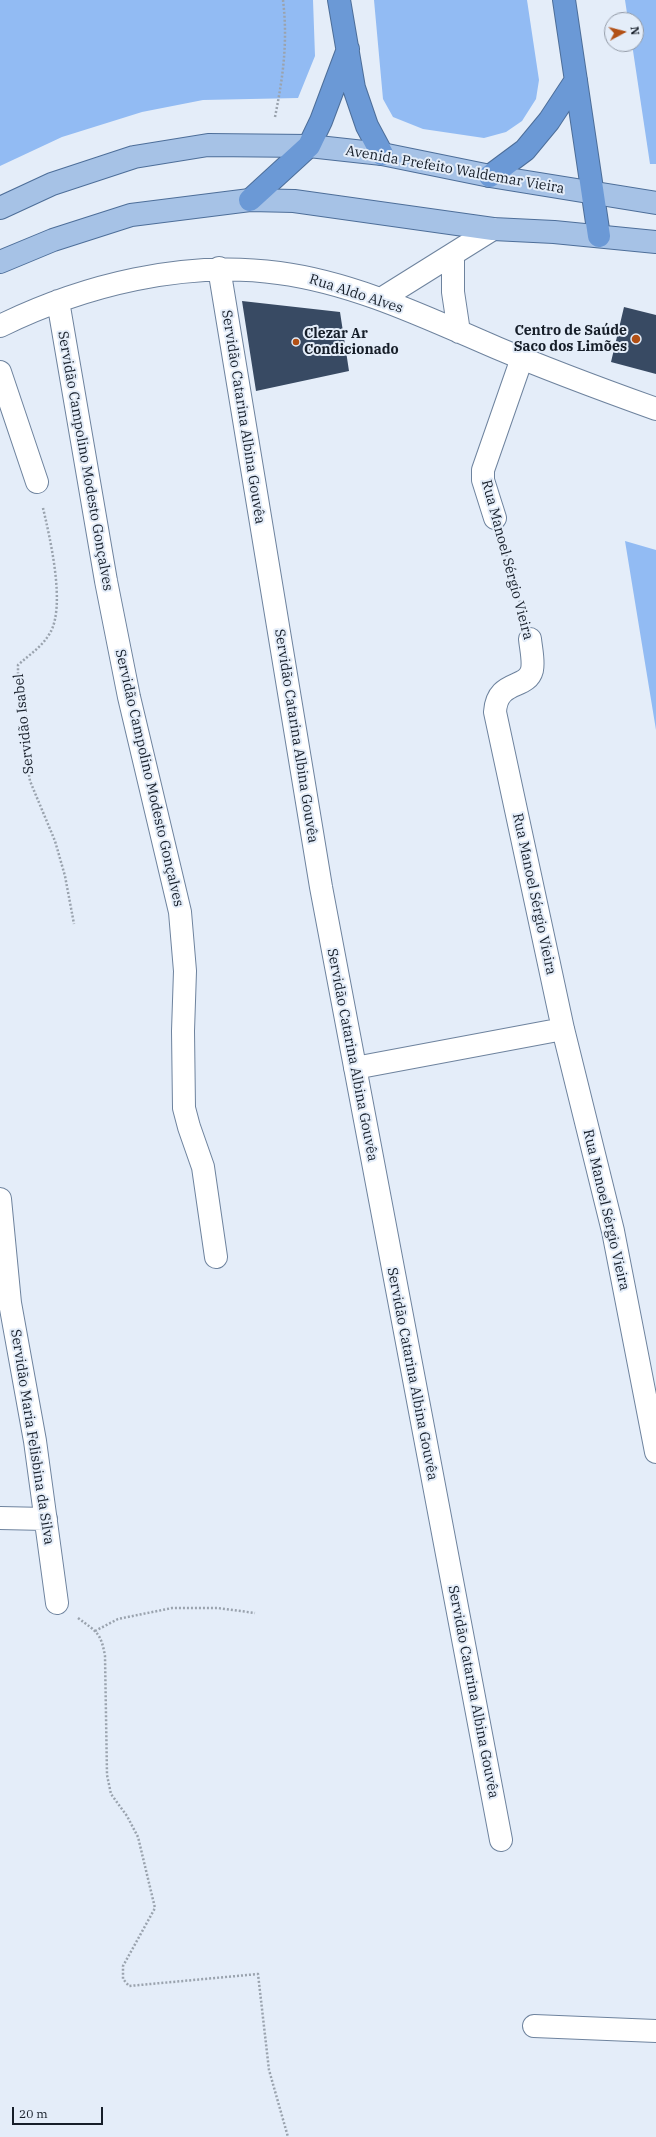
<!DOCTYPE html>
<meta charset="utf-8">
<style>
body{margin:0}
#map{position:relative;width:656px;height:2137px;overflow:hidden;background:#e4edf9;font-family:"IBM Plex Serif",serif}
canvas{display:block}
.north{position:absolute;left:604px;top:12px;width:40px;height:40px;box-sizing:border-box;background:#e4edf9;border:1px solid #929aa6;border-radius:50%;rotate:83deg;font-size:11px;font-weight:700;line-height:16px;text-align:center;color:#161e29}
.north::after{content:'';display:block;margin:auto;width:14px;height:18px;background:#b25015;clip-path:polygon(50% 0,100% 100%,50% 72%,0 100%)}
.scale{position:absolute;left:12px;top:2107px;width:91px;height:18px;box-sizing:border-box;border:2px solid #161e29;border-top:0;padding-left:5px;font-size:12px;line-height:14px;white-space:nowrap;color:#161e29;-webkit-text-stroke:3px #e4edf9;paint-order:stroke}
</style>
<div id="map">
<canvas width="656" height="2137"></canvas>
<div class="north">N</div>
<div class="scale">20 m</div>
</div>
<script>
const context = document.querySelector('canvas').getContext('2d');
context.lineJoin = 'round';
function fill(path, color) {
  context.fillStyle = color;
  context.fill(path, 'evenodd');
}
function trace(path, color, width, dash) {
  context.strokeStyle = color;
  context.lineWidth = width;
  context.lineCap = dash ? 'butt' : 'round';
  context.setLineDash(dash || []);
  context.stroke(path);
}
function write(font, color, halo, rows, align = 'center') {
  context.font = font + ' "IBM Plex Serif",serif';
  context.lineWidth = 4;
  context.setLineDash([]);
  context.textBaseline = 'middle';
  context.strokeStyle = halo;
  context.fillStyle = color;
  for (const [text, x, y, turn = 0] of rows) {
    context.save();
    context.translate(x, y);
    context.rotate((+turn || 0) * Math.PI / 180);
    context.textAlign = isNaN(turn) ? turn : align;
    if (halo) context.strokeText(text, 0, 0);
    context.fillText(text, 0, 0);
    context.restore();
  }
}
const green = new Path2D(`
 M0 0H313L315 56 298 98 203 100 142 112 62 137 0 166Z
 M374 0H527L539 80 536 99 522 121 506 132 484 138 423 129 393 117 383 99Z
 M625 0H656V164H650L632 44H636V20H628Z
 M625 541 656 550V730Z`);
const building = new Path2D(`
 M242 301 340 312 349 371 256 391Z
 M624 307 656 315V374L611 362Z`);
const path = new Path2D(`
 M275 117C283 77 288 42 283 0
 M43 508C50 538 66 606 50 633 42 647 30 654 18 665V685L26 712 25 750 30 781 55 841 65 876 74 924
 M503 543 523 613
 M78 1618C97 1632 101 1633 105 1656L107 1775 111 1794 127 1816 138 1837 155 1908 123 1966V1979L129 1986 258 1974 269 2070 288 2137
 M95 1631 118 1619 172 1608H218L255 1613`);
const minor = new Path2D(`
 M453 255V292L459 332
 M219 268 321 887 501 1840
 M381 299 493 229
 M58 301 106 581 129 697 180 912 185 971 183 1031 184 1108 189 1127 203 1167 216 1257
 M0 326C84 285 184 260 279 273 355 283 427 318 497 348 549 370 603 390 656 409
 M0 372 37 482
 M495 518 483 480V470L522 358
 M530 639C531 649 534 661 532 670 527 690 497 679 495 712L563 1029 613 1231 656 1452
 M355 1068 563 1029
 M0 1199 10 1303 35 1441 57 1603
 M0 1518 46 1519
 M534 2026 656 2031`);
const major = new Path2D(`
 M0 208 52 184 134 157 208 145 309 146 382 154 490 176 656 203
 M0 262 53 240 131 215 250 200 294 201 493 229 554 232 656 242`);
const highway = new Path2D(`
 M339 0 354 88 367 126 382 154
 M564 0 599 236
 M490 176 525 150 549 121 576 80
 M250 200 309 146 321 121 348 49`);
const markers = [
 [636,339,5,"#b25015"],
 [296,342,4,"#b25015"]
];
const streetNames = [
 ["Avenida Prefeito Waldemar Vieira",455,170,10],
 ["Rua Aldo Alves",356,294,18],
 ["Servidão Catarina Albina Gouvêa",243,417,81],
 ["Servidão Campolino Modesto Gonçalves",85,461,80],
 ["Rua Manoel Sérgio Vieira",507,560,75],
 ["Servidão Isabel",24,724,-96],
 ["Servidão Catarina Albina Gouvêa",296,736,81],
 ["Servidão Campolino Modesto Gonçalves",149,778,77],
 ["Rua Manoel Sérgio Vieira",534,894,78],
 ["Servidão Catarina Albina Gouvêa",352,1055,79],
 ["Rua Manoel Sérgio Vieira",606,1210,77],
 ["Servidão Catarina Albina Gouvêa",412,1374,79],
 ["Servidão Maria Felisbina da Silva",32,1437,81],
 ["Servidão Catarina Albina Gouvêa",473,1692,79]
];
const poiNames = [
 ["Centro de Saúde",627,331],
 ["Saco dos Limões",627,347],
 ["Clezar Ar",304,334,"left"],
 ["Condicionado",304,350,"left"]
];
fill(green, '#92bbf3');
fill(building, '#384a63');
trace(minor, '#6e839e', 24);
trace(major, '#4d6e99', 24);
trace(highway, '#4d6e99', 24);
trace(path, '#9aa3ae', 2.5, [2, 2]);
trace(minor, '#fff', 22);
trace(major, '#a6c2e6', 22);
trace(highway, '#6b99d6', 22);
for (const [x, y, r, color] of markers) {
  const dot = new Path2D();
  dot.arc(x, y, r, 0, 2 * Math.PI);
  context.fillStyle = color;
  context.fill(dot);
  trace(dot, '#e4edf9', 1.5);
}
write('14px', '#161e29', '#e4edf9', streetNames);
write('bold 14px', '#161e29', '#e4edf9', poiNames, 'right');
</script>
